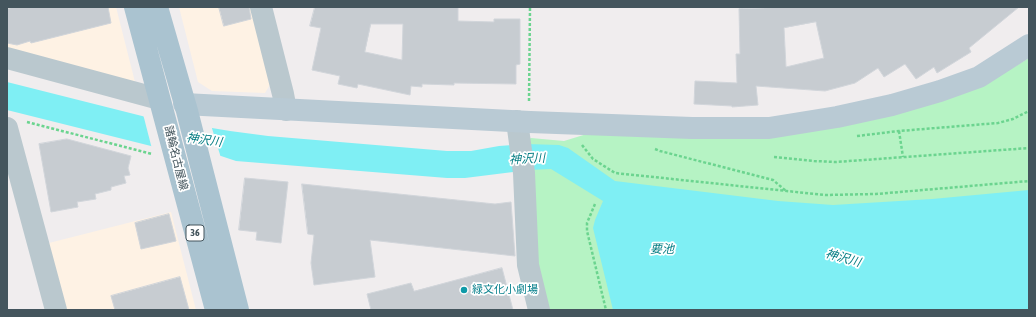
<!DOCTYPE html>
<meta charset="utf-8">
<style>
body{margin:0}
#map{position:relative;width:1036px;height:317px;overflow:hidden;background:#f0edee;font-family:"Asap Condensed",sans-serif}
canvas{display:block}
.frame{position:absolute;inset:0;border:8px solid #44555d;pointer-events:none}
</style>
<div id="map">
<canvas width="1036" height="317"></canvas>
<div class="frame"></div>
</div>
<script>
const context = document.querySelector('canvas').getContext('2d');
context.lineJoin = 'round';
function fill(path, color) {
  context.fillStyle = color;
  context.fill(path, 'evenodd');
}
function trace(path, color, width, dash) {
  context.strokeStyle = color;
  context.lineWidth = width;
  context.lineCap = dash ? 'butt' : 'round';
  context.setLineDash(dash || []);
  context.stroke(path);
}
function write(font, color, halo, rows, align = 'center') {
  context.font = font + ' "Asap Condensed","Noto Sans JP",sans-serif';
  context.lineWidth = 3.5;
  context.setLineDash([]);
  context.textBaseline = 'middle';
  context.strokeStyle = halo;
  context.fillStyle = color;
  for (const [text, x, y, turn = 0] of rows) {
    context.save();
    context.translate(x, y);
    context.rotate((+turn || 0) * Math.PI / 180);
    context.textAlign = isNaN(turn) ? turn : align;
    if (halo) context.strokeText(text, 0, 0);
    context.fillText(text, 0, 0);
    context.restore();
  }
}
const commercial = new Path2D(`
 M7 7H116L135 82 7 49Z
 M179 7H251L271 83 265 93 212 91 198 82Z
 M171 212 196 310H62L45 244Z`);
const green = new Path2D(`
 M1029 58V310H547L536 262 524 141 531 138 564 141 590 133 744 139 772 137 987 83Z`);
const water = new Path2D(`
 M7 82 146 117 230 131 268 136 447 151H471L499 146 526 144 559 145 568 148 615 181 778 201 833 205 932 199 1029 190V310H613L593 228 595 220 603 201 551 169 529 170 465 178H447L236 161 221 156 155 147 7 110Z`);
const pier = new Path2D(`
 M143 114 211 125 221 158 152 149Z`);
const building = new Path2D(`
 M14 7H108L111 23 31 43 30 41 17 45 7 43V9Z
 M219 7H249L251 19 224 26Z
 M315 7H458V21L494 22V19H520V64L516 65V84L454 83V85L422 84V87L411 86 410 95 358 84 357 88 338 84 340 76 312 70 321 28 310 26ZM371 24H403L402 60 365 52Z
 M791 7H1019L969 48 971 52 937 73 934 67 916 79 905 64 884 77 878 68 855 83 825 91 756 86 758 105 732 107V106L694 104 695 81 737 83 736 54H740L739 9ZM816 22 824 58 786 67 784 28Z
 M67 139 131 156 128 168 130 175 124 176 126 183 111 187V190L95 194 96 199 77 202 78 207 51 212 39 144Z
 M245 178 288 182 281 243 256 240 257 232 239 230Z
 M302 184 495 204 511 202 515 256 370 240 375 277 314 285 311 263 314 235 308 234Z
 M169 214 176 241 141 249 135 223Z
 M502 268 513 310H371L367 294 411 283 414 291Z
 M180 277 189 310H115L111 296Z`);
const path = new Path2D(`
 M529 101 530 7
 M27 122 152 154
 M899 131 903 157
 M857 136 899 131 998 123 1013 119 1029 111
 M582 145 593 159 615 173 825 195 876 194 1029 181
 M655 149 660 151 773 180 786 191
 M774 157 814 161 836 162 1029 148
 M595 204 587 223V231L606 310`);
const street = new Path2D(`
 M261 7 283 94 286 110
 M7 58 159 99
 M517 121 524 173 528 265 539 310
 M7 128 56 310`);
const secondary = new Path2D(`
 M184 104 530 122 692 128H769L837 117 892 105 940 91 979 77 1029 45`);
const primary = new Path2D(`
 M135 7 216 310
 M157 7 187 111 238 310`);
const markers = [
 [464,290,4,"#0f9aa8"]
];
const shields = [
 [195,233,18]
];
const shieldNames = [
 ["36",195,233]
];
const streetNames = [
 ["諸輪名古屋線",176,158,76]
];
const cultureNames = [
 ["緑文化小劇場",472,290]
];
const waterNames = [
 ["神沢川",204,140,8],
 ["神沢川",527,159,-3],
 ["要池",662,249],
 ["神沢川",843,258,16]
];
fill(commercial, '#fef2e4');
fill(green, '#b6f3c4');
fill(water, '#7feff4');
fill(pier, '#f0edee');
fill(building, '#c7ccd1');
trace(building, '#d1d5da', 1);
trace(path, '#6bd48f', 2.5, [3, 2]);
trace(street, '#bac8ce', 22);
trace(secondary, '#b9cad4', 22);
trace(primary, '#aac3d0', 22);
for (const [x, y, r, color] of markers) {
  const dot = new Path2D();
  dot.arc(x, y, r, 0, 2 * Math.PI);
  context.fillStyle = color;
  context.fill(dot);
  trace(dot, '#fff', 1.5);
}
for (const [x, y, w] of shields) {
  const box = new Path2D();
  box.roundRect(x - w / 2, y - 8, w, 16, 3);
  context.fillStyle = '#fff';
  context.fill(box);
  trace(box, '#44555d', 1);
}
write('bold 10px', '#44555d', null, shieldNames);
write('11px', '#44555d', '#fff', streetNames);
write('11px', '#0d838f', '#fff', cultureNames, 'left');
write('italic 12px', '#057d83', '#fff', waterNames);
</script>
